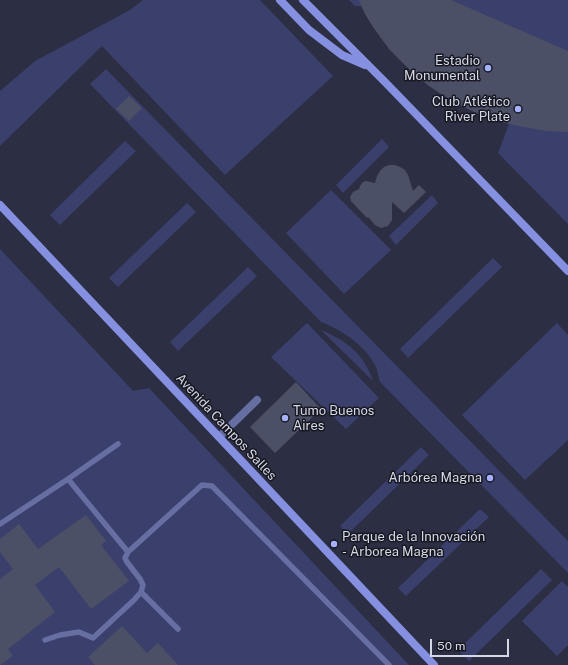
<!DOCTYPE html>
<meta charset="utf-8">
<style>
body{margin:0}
#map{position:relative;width:568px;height:665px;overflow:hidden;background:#2c2f44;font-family:"Public Sans",sans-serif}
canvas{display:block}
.scale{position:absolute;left:430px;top:639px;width:79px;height:18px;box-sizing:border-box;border:2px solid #d5d8e5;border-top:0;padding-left:5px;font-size:12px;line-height:14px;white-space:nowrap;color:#d5d8e5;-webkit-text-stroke:3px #171822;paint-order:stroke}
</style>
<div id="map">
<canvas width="568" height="665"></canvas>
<div class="scale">50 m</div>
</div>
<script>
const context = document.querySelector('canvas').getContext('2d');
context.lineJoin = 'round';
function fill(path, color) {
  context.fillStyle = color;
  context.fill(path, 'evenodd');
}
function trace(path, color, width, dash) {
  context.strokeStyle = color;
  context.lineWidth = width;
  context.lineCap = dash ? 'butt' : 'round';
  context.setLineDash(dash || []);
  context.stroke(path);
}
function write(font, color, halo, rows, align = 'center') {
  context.font = font + ' "Public Sans",sans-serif';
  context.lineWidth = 3;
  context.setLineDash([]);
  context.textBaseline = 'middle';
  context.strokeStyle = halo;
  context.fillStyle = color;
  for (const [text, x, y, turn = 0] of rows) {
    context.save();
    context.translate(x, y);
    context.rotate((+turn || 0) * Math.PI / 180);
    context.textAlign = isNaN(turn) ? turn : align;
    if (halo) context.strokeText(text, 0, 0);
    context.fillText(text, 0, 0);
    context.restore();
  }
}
const green = new Path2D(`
 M143 0H260L333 76 225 175 102 46 0 146V91L35 61 130 10Z
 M349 0H568V224L498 153 509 124C445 105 392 66 361 6H355Z
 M106 69 568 541V573L380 382C378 377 378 371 376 367 365 345 342 330 321 322L90 84Z
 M382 139 389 147 343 193 336 185Z
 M125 141 136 151 60 225 50 215Z
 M331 190 391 250 344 294 286 233Z
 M432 195 438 203 396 245 389 236Z
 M187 203 196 212 118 287 109 278Z
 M0 249 133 391 149 388 409 665H0Z
 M493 258 502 267 408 358 400 349Z
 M248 267 257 276 178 351 170 342Z
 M307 323 379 398 346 429 271 357Z
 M557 323 568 335V440L525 480 462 415Z
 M321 330C347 341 364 354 373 381Z
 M421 447 429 455 348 534 340 526Z
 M480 509 489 517 406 596 398 588Z
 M541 569 552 580 469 661 458 650Z
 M562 581 568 587V645L557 656 522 621Z`);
const building = new Path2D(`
 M359 0H451L568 51V132L547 131 529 128 509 124 476 113 460 105 444 96 429 86 415 75 389 49 373 27 365 14Z
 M129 96 142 108 129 121 116 109Z
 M389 165H395L400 167 405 170 408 175 413 191 419 185 426 192 404 213 392 202V220L388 226 381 228 375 225 368 217 367 218 351 201 350 197 353 192 359 189 360 186 363 182 366 181 375 183 377 176 380 171 384 167Z
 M296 382 321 409 275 453 250 427Z
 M86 515 106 541 101 545 129 581 91 609 59 567 35 585 55 612 8 649 13 656 0 665V579L13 569 0 552V539L19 524 38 549Z
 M122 626 147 653 158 643 178 665H95L88 657Z`);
const lane = new Path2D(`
 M118 444 68 479 128 552 202 485 212 486 389 665
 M0 524 68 479
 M141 592 178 629
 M45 640 60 635 79 632 93 638 134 600 141 592 143 585 140 579 127 562 125 558 128 552`);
const street = new Path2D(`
 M219 437 257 400`);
const secondary = new Path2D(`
 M280 0 309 30 342 55 365 65
 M303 0 385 82 568 271
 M0 205 434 665`);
const markers = [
 [488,68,4,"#a6b1fc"],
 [518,109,4,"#a6b1fc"],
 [285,418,4,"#a6b1fc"],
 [490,478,4,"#a6b1fc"],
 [334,544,4,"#a6b1fc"]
];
const poiNames = [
 ["Estadio",480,61],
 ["Monumental",480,76],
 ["Club Atlético",510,102],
 ["River Plate",510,117],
 ["Tumo Buenos",293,411,"left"],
 ["Aires",293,426,"left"],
 ["Arbórea Magna",482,478],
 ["Parque de la Innovación",342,537,"left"],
 ["- Arborea Magna",342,552,"left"]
];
const streetNames = [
 ["Avenida Campos Salles",226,427,47]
];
fill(green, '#3a3f6c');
fill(building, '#4c5066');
trace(lane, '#676ea1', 5.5);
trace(street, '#676ea1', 8);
trace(secondary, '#8590e1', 8);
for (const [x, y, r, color] of markers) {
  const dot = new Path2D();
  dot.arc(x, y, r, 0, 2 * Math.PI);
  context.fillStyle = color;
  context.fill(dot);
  trace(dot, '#171822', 1.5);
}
write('13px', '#d5d8e5', '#171822', poiNames, 'right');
write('13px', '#d5d8e5', '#171822', streetNames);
</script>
